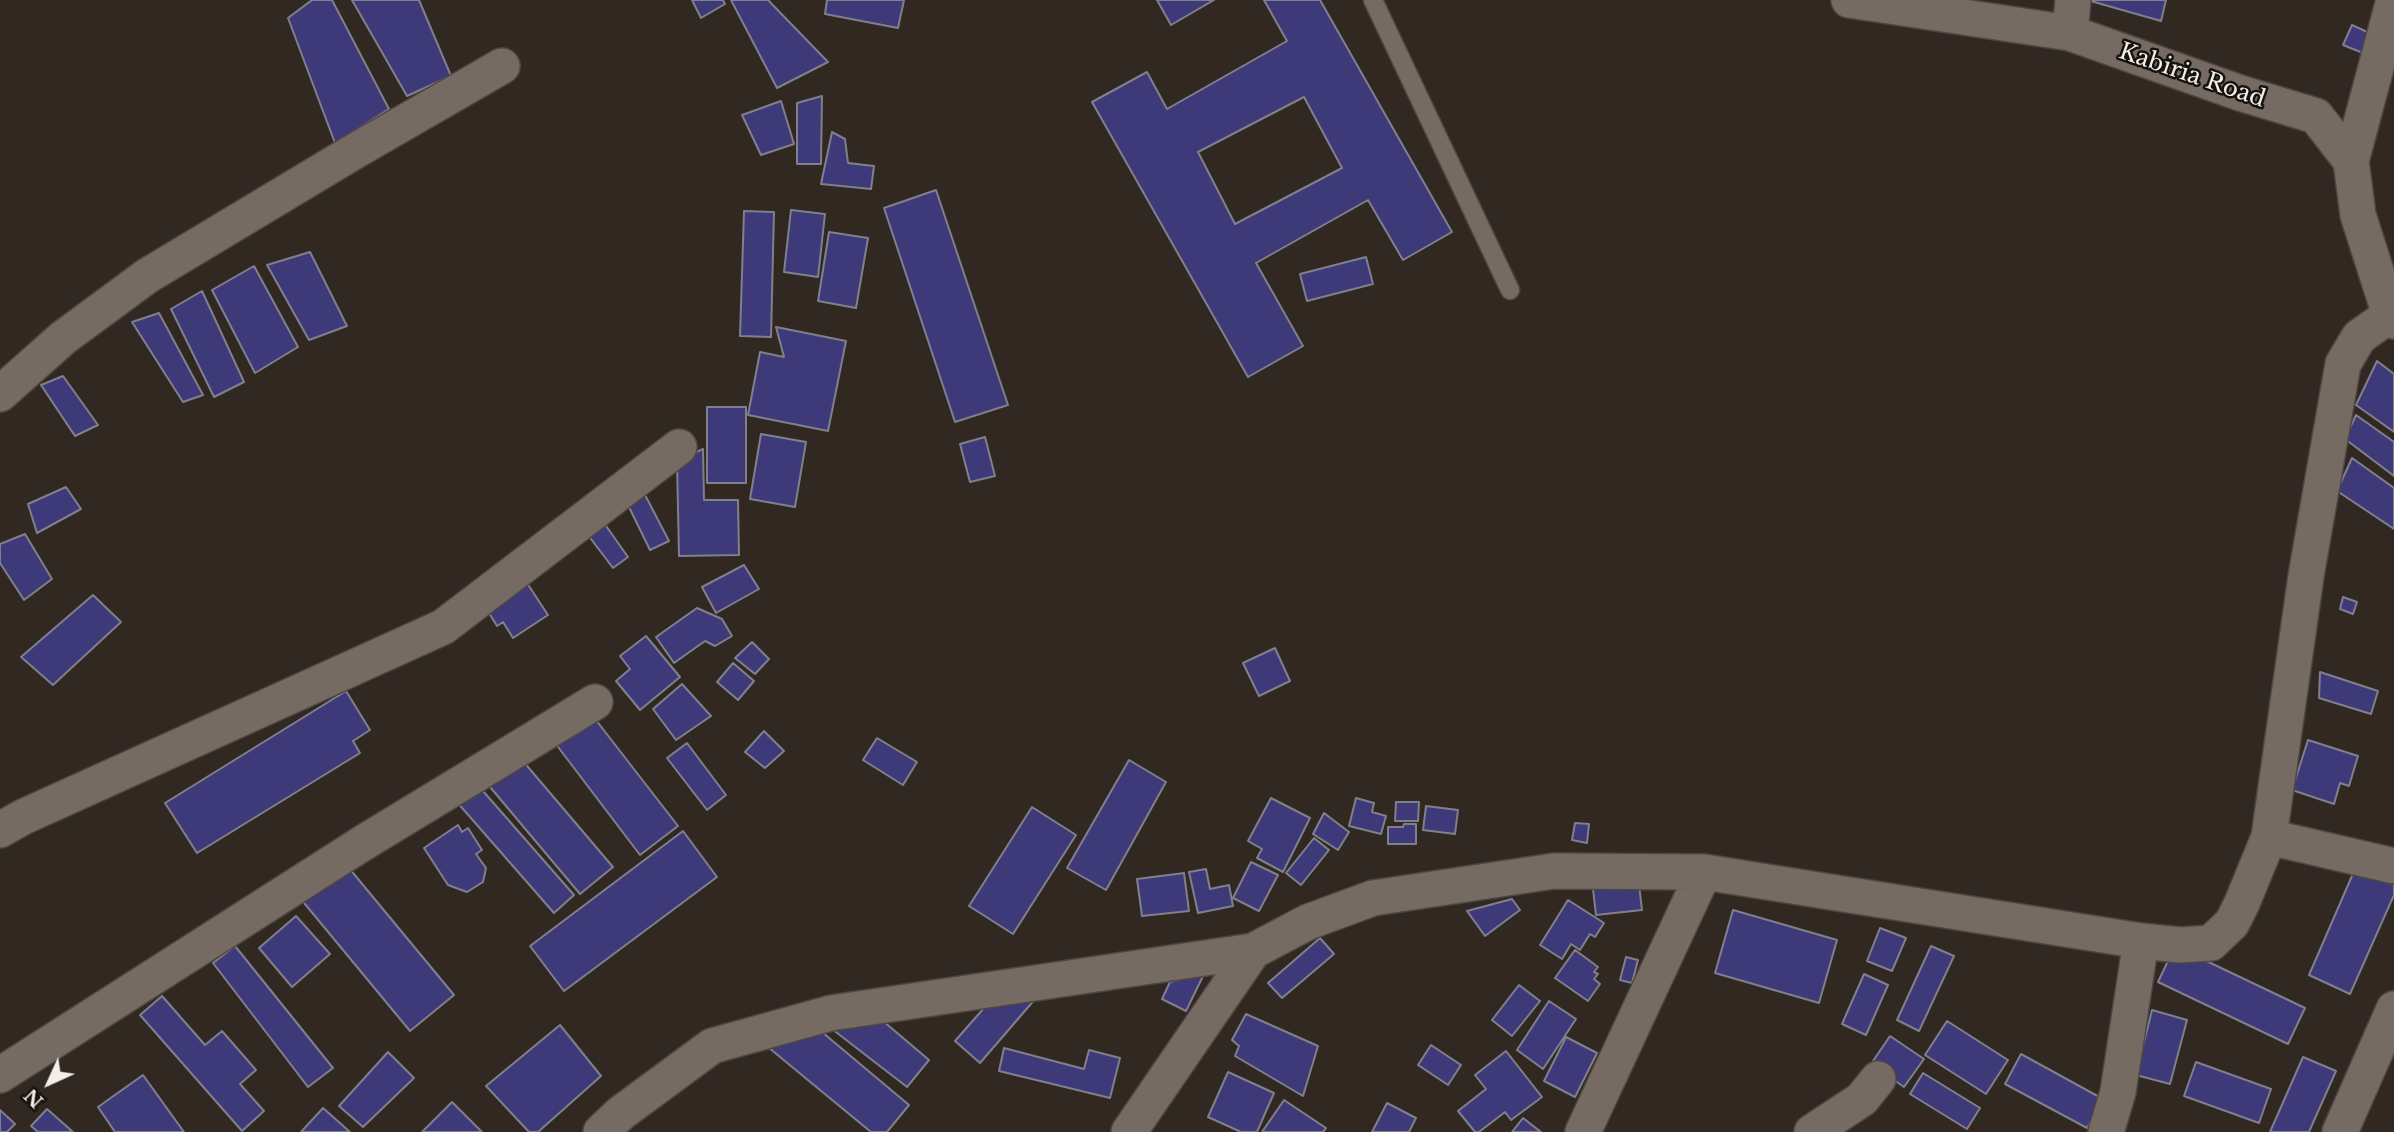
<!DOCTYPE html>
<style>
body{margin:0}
#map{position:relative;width:2394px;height:1132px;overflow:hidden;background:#312821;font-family:"Libre Baskerville",serif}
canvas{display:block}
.north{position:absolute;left:14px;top:1048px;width:70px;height:70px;-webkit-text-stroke:5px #16120e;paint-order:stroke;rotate:225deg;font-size:19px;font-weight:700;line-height:28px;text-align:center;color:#f4eee9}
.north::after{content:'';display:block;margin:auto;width:24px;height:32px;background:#f4eee9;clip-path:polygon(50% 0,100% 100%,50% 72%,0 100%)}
</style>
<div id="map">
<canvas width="2394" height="1132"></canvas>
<div class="north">N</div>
</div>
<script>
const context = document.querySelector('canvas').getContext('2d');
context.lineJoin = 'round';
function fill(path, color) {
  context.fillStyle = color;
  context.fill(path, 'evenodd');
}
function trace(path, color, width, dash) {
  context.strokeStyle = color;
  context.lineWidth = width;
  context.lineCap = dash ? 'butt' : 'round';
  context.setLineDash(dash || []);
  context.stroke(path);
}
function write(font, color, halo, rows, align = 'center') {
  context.font = font + ' "Libre Baskerville",serif';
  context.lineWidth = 5;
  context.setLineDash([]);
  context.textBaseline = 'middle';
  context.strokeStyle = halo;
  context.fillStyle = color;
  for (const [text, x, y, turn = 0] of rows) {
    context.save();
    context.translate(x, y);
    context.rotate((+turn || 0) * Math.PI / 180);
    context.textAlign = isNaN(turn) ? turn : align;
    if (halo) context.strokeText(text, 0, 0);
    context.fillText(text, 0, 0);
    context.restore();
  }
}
const building = new Path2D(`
 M312 0H332L389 109 335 143 288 18Z
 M352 0H419L451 76 407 96Z
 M692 0H723L725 4 701 18Z
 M731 0H768L828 62 777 88Z
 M827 0H904L898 28 825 14Z
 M1157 0H1214L1171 25Z
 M1264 0H1320L1452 232 1403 260 1368 200 1256 263 1303 346 1248 377 1092 102 1147 72 1167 109 1287 41ZM1304 97 1342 168 1235 224 1198 152Z
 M2087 0H2166L2161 21Z
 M2352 25 2376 36 2368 55 2343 45Z
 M822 96 821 164H797V103Z
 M781 101 794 144 761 155 742 115Z
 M832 132 845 139 848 163 874 166 871 189 821 184Z
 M936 190 1008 405 955 422 884 208Z
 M791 210 825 214 818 277 784 272Z
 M744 211 774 212 771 337 740 336Z
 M829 232 868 238 856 308 818 301Z
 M310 252 347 326 309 340 267 265Z
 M1366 257 1373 284 1307 301 1300 274Z
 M254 266 298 347 255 373 212 290Z
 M202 291 244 382 214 397 171 309Z
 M159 313 203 395 183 402 132 322Z
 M776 327 846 341 828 431 748 415 760 352 784 357Z
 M2377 361 2394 374V432L2356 405Z
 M63 376 98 425 75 436 41 385Z
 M707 407H746V483H707Z
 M2356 415 2394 442V476L2345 439Z
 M761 434 806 442 795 507 750 499Z
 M985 437 995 476 970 482 960 444Z
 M703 449 704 500H738L739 555 679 556 677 461Z
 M2352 458 2394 488V529L2337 491Z
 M66 487 81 509 37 533 28 504Z
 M643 491 669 541 650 550 625 499Z
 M604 523 628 557 613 568 588 535Z
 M25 534 52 579 24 600 0 563V544Z
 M744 565 759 589 716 613 702 587Z
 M527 583 548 615 513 638 503 622 497 626 486 608Z
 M93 595 121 622 53 685 21 657Z
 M2343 597 2357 602 2353 614 2340 609Z
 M697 608 722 619 732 636 715 646 705 641 674 663 656 637Z
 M646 636 680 677 640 710 616 681 630 669 620 656Z
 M752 642 769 659 755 674 735 658Z
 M1275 648 1290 681 1259 696 1243 663Z
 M733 663 754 681 738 700 717 682Z
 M2320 672 2378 691 2371 714 2319 698Z
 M682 684 711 716 676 740 653 709Z
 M346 691 370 730 353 741 360 753 197 853 165 803Z
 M589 711 678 826 640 855 552 739Z
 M764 731 784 751 765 768 745 752Z
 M877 738 917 762 903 785 863 760Z
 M2308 740 2358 756 2349 786 2340 783 2334 804 2292 790Z
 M687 743 726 795 707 810 667 758Z
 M517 754 613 867 580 894 485 781Z
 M1129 760 1166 782 1106 890 1067 868Z
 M476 783 574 895 554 913 456 801Z
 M1271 798 1310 818 1283 872 1257 858 1262 849 1248 841Z
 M1356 798 1374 803 1372 812 1386 816 1381 834 1349 826Z
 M1396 802H1419L1418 821H1395Z
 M1426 806 1458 810 1455 834 1423 830Z
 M1032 807 1076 835 1013 934 969 906Z
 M1324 813 1349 832 1338 850 1313 834Z
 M1575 823 1589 824 1587 843 1572 840Z
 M1404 824H1416V844H1388V827H1403Z
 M458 825 462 832 468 828 482 850 476 854 486 868 483 882 467 892 448 885 424 848Z
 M683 831 717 877 564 991 530 946Z
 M1314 838 1329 850 1301 885 1286 873Z
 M344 862 454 995 410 1031 300 898Z
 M1251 862 1278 875 1259 911 1233 898Z
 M2358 862 2394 879V895L2350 994 2309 975Z
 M1206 869 1210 889 1229 885 1233 906 1198 913 1189 872Z
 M1184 873 1189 911 1142 916 1137 879Z
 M1639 885 1642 910 1596 915 1593 889Z
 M1512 899 1520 910 1485 936 1467 911Z
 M1568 900 1604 923 1595 937 1590 934 1580 950 1571 944 1562 959 1540 945Z
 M1733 910 1837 940 1819 1003 1715 973Z
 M296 916 330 954 292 987 259 948Z
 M1880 928 1906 938 1892 971 1867 961Z
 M1320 938 1334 954 1282 998 1268 983Z
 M235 946 333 1068 308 1087 213 963Z
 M1931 946 1954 956 1919 1031 1897 1020Z
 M2175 946 2305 1008 2288 1044 2158 982Z
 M1575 950 1598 967 1594 972 1598 974 1594 979 1600 984 1588 1001 1555 978Z
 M1626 957 1638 960 1632 983 1620 980Z
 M1204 974 1186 1011 1162 999 1170 982Z
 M1864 974 1888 985 1866 1035 1842 1024Z
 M1519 985 1540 1001 1512 1036 1492 1020Z
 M162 996 205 1045 222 1031 256 1070 240 1084 264 1111 242 1131 140 1015Z
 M1036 998 980 1063 955 1041 991 1000Z
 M1549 1001 1576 1019 1543 1069 1517 1050Z
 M2152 1010 2187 1020 2170 1084 2136 1075Z
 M1246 1014 1318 1046 1303 1096 1235 1056 1239 1046 1232 1040Z
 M876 1015 929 1060 907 1087 832 1029Z
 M1947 1021 2008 1060 1986 1094 1925 1055Z
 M560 1025 601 1076 538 1132H529L486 1086Z
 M816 1027 909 1105 887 1132H871L763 1043Z
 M1890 1036 1924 1059 1904 1087 1871 1064Z
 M1566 1037 1597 1053 1575 1097 1544 1081Z
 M1431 1045 1461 1065 1448 1085 1418 1065Z
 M1004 1048 1084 1069 1089 1050 1120 1058 1110 1098 999 1071Z
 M1506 1051 1542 1097 1511 1120 1505 1112 1479 1132H1475L1458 1111 1486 1089 1475 1075Z
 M388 1052 414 1078 363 1127 339 1106Z
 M2021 1054 2103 1099 2087 1128 2005 1084Z
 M2303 1057 2336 1071 2309 1132H2270Z
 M2196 1062 2271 1089 2259 1123 2184 1096Z
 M1228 1072 1274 1093 1257 1132H1241L1208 1117Z
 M1923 1073 1980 1108 1967 1129 1910 1094Z
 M143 1075 184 1132H115L98 1107Z
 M1284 1100 1326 1128 1323 1132H1262Z
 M452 1102 482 1132H422Z
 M1387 1103 1416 1118 1409 1132H1372Z
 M323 1108 350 1132H301Z
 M47 1109 73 1132H38L31 1126Z
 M0 1110 15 1124 7 1132H0Z
 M1523 1118 1541 1132H1512Z`);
const lane = new Path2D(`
 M1373 0 1510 290`);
const street = new Path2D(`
 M1849 0 2070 33 2240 93 2316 116 2351 161 2358 215 2390 315 2394 321
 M2070 33 2073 0
 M2351 161 2394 0
 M0 394 63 338 147 276 355 151 502 66
 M0 830 23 817 443 627 679 447
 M2269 837 2394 866
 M0 1075 363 843 595 702
 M601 1132 621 1113 712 1046 831 1013 1253 951 1308 922 1373 898 1554 871 1704 872 2141 941 2180 945 2211 943 2232 923 2242 903 2269 837 2306 576 2343 364 2359 337 2390 315
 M1129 1132 1253 951
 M1583 1132 1704 872
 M1812 1132 1862 1099 1878 1079
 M2106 1132 2118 1092 2141 941
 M2340 1132 2394 1009`);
const streetNames = [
 ["Kabiria Road",2192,76,19]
];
fill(building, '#3e3a79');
trace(building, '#7f808c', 2);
trace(lane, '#4e4640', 21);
trace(street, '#4e4640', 38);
trace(lane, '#766b63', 18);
trace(street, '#766b63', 35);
write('23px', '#f4eee9', '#16120e', streetNames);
</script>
